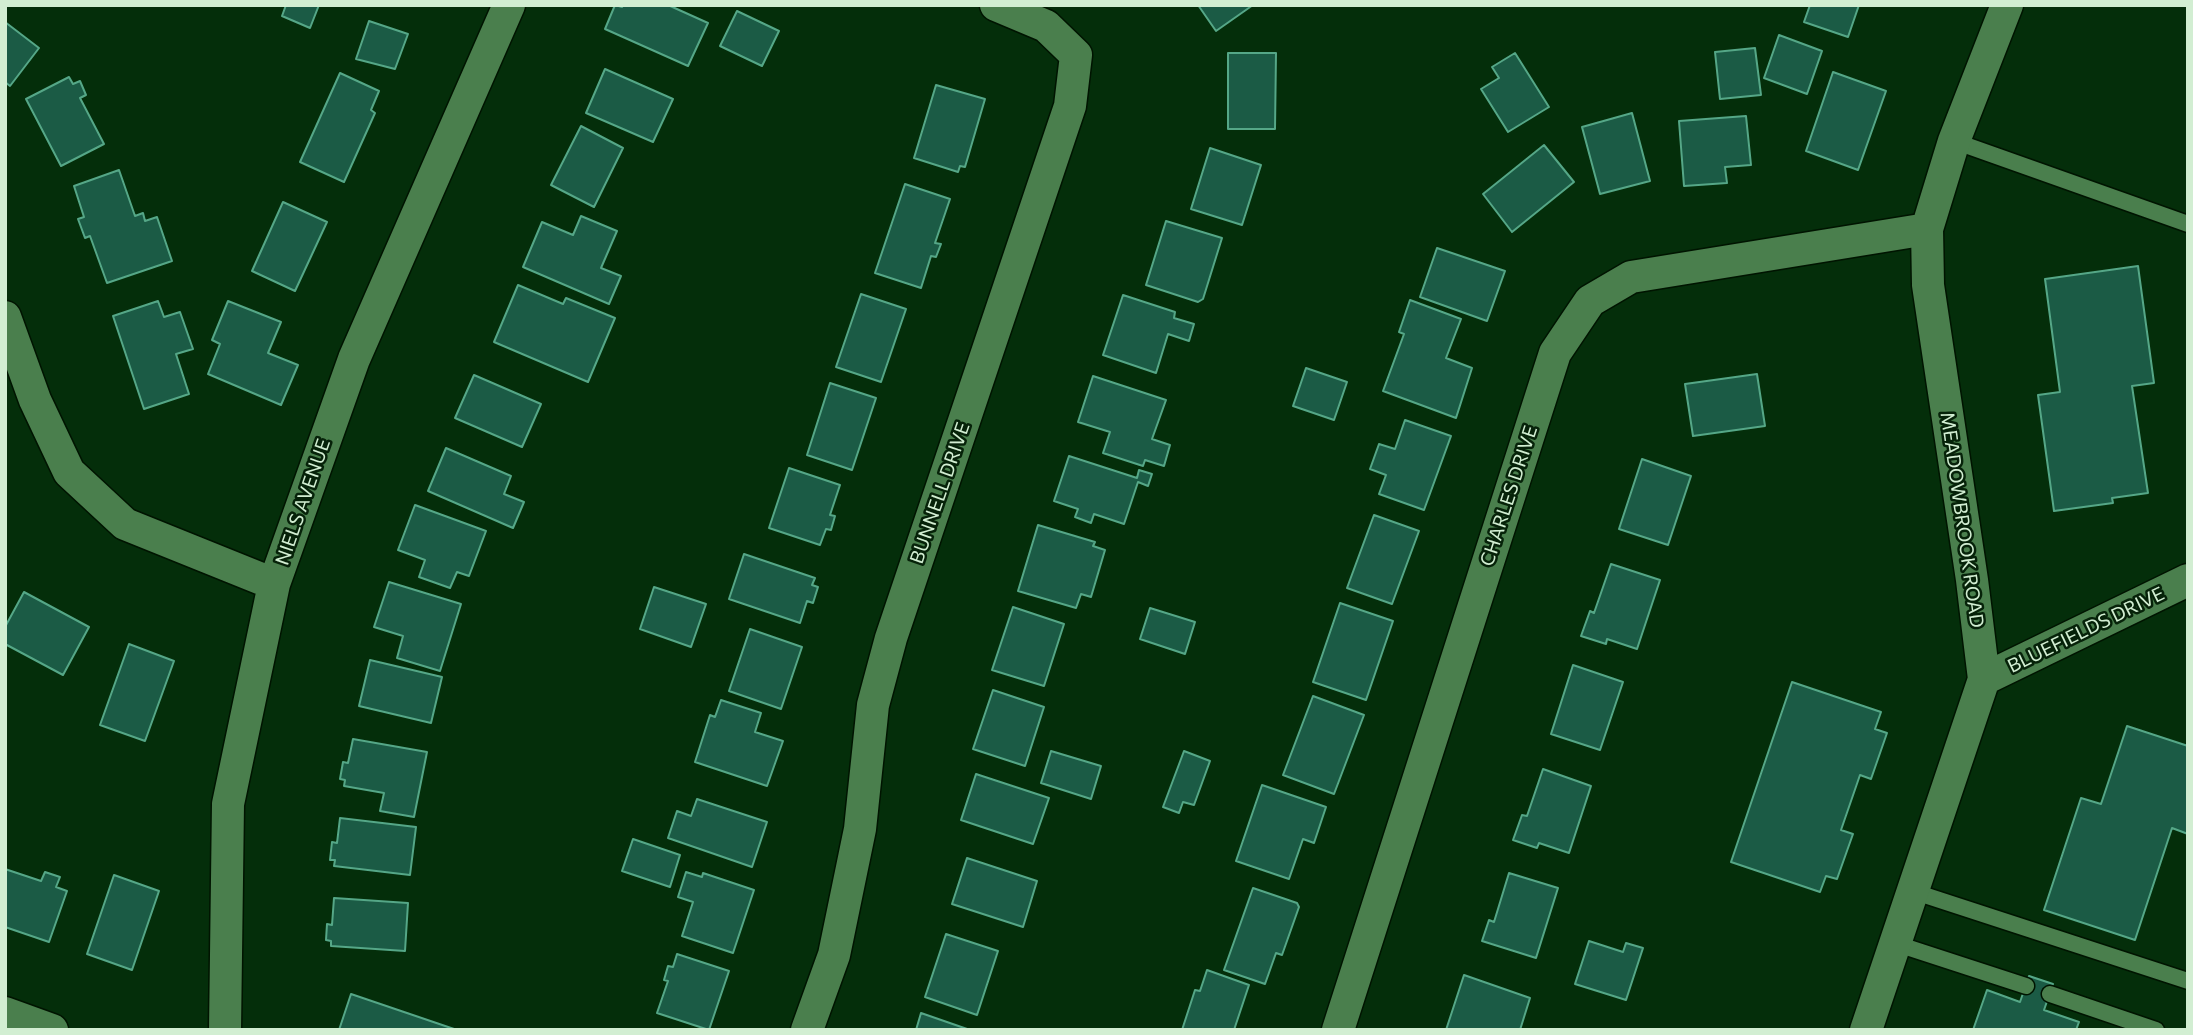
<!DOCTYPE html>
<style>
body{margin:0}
#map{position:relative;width:2193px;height:1035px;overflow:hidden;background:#042e0a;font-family:Commissioner,sans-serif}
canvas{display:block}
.frame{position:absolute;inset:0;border:7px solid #d2eed2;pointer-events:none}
</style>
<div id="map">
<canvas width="2193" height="1035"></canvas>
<div class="frame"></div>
</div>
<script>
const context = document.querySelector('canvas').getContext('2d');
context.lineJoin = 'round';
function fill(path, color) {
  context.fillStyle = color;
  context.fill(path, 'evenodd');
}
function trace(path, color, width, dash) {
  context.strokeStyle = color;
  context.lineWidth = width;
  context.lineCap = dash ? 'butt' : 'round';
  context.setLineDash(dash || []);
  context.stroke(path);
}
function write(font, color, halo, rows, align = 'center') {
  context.font = font + ' Commissioner,sans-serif';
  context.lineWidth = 5;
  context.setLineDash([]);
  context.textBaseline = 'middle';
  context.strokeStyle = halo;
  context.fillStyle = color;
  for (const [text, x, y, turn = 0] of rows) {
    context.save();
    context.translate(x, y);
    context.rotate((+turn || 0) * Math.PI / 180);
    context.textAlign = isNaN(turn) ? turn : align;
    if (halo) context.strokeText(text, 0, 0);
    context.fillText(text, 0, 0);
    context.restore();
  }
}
const building = new Path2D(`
 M286 5H319L310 28 282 16Z
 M615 5 622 7 623 5H668L708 23 688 66 605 29Z
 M1198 5H1253L1216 31Z
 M1810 5H1859L1848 37 1804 22Z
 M737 11 779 31 762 66 720 46Z
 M369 21 408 34 395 69 356 59Z
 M5 22 39 48 10 86 5 82Z
 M1779 35 1822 51 1807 94 1764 78Z
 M1755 48 1761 95 1720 99 1715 52Z
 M1228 53H1276L1275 129H1228Z
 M1515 53 1549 107 1508 132 1481 89 1499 78 1492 67Z
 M605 69 673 99 653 142 586 113Z
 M1833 72 1886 91 1858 170 1806 151Z
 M340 73 379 91 371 110 375 113 344 182 300 162Z
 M69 77 73 84 80 81 86 95 80 98 104 144 61 166 26 99Z
 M936 85 985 99 965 167 960 166 958 172 914 158Z
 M1632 113 1650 181 1600 194 1582 127Z
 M1746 116 1751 165 1725 167 1727 183 1684 186 1679 121Z
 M581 126 623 148 594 207 551 185Z
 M1544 145 1574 182 1512 232 1483 194Z
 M1210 148 1261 165 1242 225 1191 209Z
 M119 170 135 216 143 213 145 221 157 217 172 261 107 283 90 236 85 238 78 219 84 217 74 186Z
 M905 184 950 199 935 243 941 244 936 257 931 256 921 288 875 273Z
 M283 202 327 222 295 291 252 271Z
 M581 216 617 231 601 268 621 276 609 304 523 267 542 222 573 235Z
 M1166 221 1222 238 1203 299 1198 302 1146 285Z
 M1437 248 1505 271 1487 321 1420 297Z
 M2138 266 2154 383 2132 386 2148 493 2112 498 2113 503 2054 511 2038 395 2060 392 2045 279Z
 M518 285 563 304 566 298 615 318 588 382 494 342Z
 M861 294 906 309 881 382 836 367Z
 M1123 295 1175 312 1174 318 1194 324 1189 341 1168 334 1156 373 1103 355Z
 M1410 300 1461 319 1446 358 1472 368 1456 418 1383 391 1404 334 1399 332Z
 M158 301 164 317 180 312 193 349 176 354 189 394 144 409 113 316Z
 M228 301 281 322 268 353 298 365 281 405 208 374 220 344 212 340Z
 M1306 368 1347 382 1334 420 1293 406Z
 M1757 374 1765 426 1693 436 1685 384Z
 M474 375 541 404 522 447 455 418Z
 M1093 376 1166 400 1152 439 1170 445 1164 466 1145 460 1143 466 1103 453 1110 432 1078 422Z
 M830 383 876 398 852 470 807 455Z
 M1405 420 1451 436 1424 510 1379 494 1386 475 1370 469 1379 444 1395 449Z
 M446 448 511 476 504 494 524 502 513 528 428 491Z
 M1069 456 1137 478 1139 470 1152 474 1148 486 1138 482 1124 524 1094 514 1091 523 1075 517 1078 509 1054 501Z
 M1642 459 1691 476 1668 545 1619 529Z
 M789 468 840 485 830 515 835 516 831 530 826 529 820 545 769 528Z
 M415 505 486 531 469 576 457 572 450 588 419 577 425 560 398 550Z
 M1374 515 1419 531 1392 604 1347 588Z
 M1038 525 1095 542 1093 546 1105 550 1091 597 1081 594 1076 608 1018 591Z
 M744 554 815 578 812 585 818 587 813 603 807 601 800 623 729 599Z
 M1611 564 1660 580 1637 649 1607 639 1606 644 1581 636 1590 611 1594 613Z
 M389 582 461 604 440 671 397 658 403 636 374 627Z
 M654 587 706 604 691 647 640 629Z
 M24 592 89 627 63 675 5 644V627Z
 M1340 603 1393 621 1366 700 1313 682Z
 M1013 607 1064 624 1044 686 992 670Z
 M1150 608 1195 622 1185 654 1140 639Z
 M750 629 802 647 781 709 729 691Z
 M129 644 174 661 145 741 100 725Z
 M370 660 442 677 431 723 359 706Z
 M1573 665 1623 682 1600 750 1551 734Z
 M1792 682 1881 712 1875 729 1887 733 1871 779 1860 775 1841 830 1853 834 1837 879 1826 876 1820 892 1731 862Z
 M993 690 1044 707 1025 766 973 749Z
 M1313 696 1364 715 1334 794 1283 775Z
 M721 700 761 713 755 732 783 741 767 786 695 762 710 715 715 717Z
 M2127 726 2188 746V834L2172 828 2135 940 2044 910 2081 798 2101 804Z
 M353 739 427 752 414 817 380 811 384 793 344 786 345 780 340 779 343 762 348 763Z
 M1051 751 1101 766 1091 799 1041 783Z
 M1184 751 1210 761 1194 805 1183 802 1179 813 1163 807Z
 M1543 769 1591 786 1569 853 1539 843 1537 848 1513 840 1522 815 1527 816Z
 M976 774 1049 798 1033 844 961 820Z
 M1262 785 1326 807 1314 843 1303 839 1289 879 1236 861Z
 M697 799 767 822 752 867 668 838 677 811 691 816Z
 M340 818 416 827 410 875 334 866 335 860H330L332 842 337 843Z
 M633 839 680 855 670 887 622 871Z
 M967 858 1037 881 1023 927 952 904Z
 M5 869 41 881 45 872 60 877 56 887 67 891 49 942 5 927Z
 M686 872 702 877 703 873 754 890 733 953 682 936 693 902 678 897Z
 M1509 873 1558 888 1536 958 1482 941 1489 920 1494 922Z
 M114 875 159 891 132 970 87 954Z
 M1253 888 1297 903 1299 907 1282 955 1276 953 1265 984 1224 970Z
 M334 898 408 903 405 951 331 946V941L326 940 327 924 332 925Z
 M946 934 998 951 977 1015 925 997Z
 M1589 941 1623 952 1626 943 1643 948 1626 1000 1575 984Z
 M677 954 729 971 709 1030 657 1013 668 981 664 980 668 966 673 967Z
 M1207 970 1249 985 1234 1030H1182L1195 990 1200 991Z
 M1464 975 1530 998 1520 1030H1446Z
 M2029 976 2053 984 2044 1010 2079 1022 2076 1030H1973L1987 990 2020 1002Z
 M351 994 457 1030H339Z
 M921 1013 970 1030H916Z`);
const lane = new Path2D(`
 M1954 141 2188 224
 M1912 891 2188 981
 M1894 943 2026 986
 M2050 994 2156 1030`);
const street = new Path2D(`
 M5 317 35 400 69 472 125 524 274 584
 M1984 679 2188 580
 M5 1013 52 1030
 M225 1030 228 804 274 584 354 359 509 5
 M807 1030 834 955 860 829 873 705 891 638 1070 106 1076 55 1046 26 996 5
 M1338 1030 1555 353 1590 301 1631 277 1927 229
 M1866 1030 1984 679 1972 580 1928 285 1927 229 1954 141 2007 5`);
const streetNames = [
 ["BUNNELL DRIVE",940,493,-71],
 ["CHARLES DRIVE",1509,496,-72],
 ["NIELS AVENUE",303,502,-71],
 ["MEADOWBROOK ROAD",1962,520,82],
 ["BLUEFIELDS DRIVE",2086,630,-26]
];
fill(building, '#1b5b45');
trace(building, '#55a787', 2);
trace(lane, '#001400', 19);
trace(street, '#001400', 35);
trace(lane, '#4a7f4d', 16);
trace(street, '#4a7f4d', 32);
write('19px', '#d2eed2', '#062209', streetNames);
</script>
